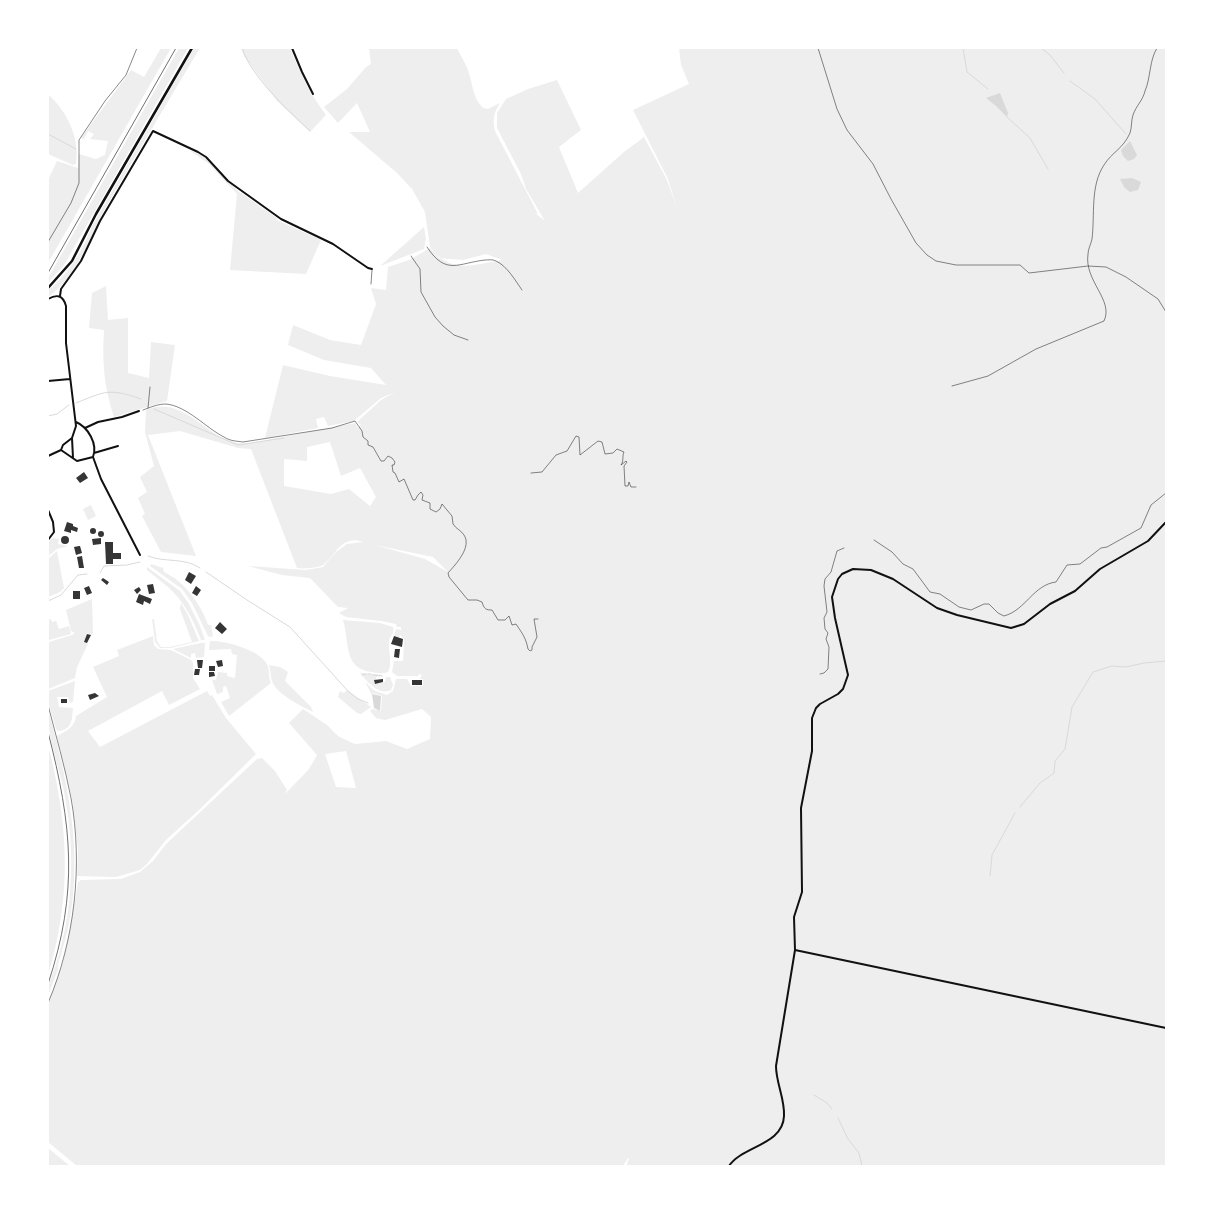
<!DOCTYPE html>
<style>
body{margin:0}
#map{position:relative;width:1214px;height:1214px;overflow:hidden;background:#fff;font-family:"Varela Round",sans-serif}
canvas{display:block}
.frame{position:absolute;inset:0;border:49px solid #fff;pointer-events:none}
</style>
<div id="map">
<canvas width="1214" height="1214"></canvas>
<div class="frame"></div>
</div>
<script>
const context = document.querySelector('canvas').getContext('2d');
context.lineJoin = 'round';
function fill(path, color) {
  context.fillStyle = color;
  context.fill(path, 'evenodd');
}
function trace(path, color, width, dash) {
  context.strokeStyle = color;
  context.lineWidth = width;
  context.lineCap = dash ? 'butt' : 'round';
  context.setLineDash(dash || []);
  context.stroke(path);
}
const green = new Path2D(`
 M161 48H171L48 263V180L57 161 78 168 79 154 96 159 105 155 108 141 90 139 94 134 88 131 84 139 81 138 83 135 131 70 144 77Z
 M179 48H188L64 265 48 283V278Z
 M194 48H200C168 101 136 155 105 209 88 240 78 276 48 297V291C70 271 81 254 92 226Z
 M241 48H290C300 72 310 94 326 115L310 132 277 101 244 56Z
 M369 48H457C460 55 465 62 468 70 473 84 472 97 483 108L488 109 500 103C494 113 492 120 495 131L538 214 535 213 545 221 526 189 521 174 497 128V113L506 99 528 89 557 80 581 130 559 147 578 193 624 152 644 137 667 180 677 208 668 179 633 110 689 84 681 65 679 48H1166V1166H626L629 1159 628 1158 623 1166H77L48 1142V1004L63 962 71 924 78 882 81 880 121 879 140 872 153 861 166 844 257 759 262 758 275 771 287 790 285 794 309 769 317 755 289 723 303 709 327 725 338 736 350 742 355 744 386 741 407 749 430 739 431 717 422 709 385 720 376 718 370 711 372 709 381 711 382 696 373 693 372 695 365 682 375 691 387 695 393 691 396 679H407L411 686H423V679H420L422 675 419 674 418 676H397L392 672 394 661H403L404 639 400 635 399 638 394 636 396 629 401 630V627H397L396 624 381 621 346 617 339 613 348 608 338 607 310 578 282 575 248 566 306 570 323 567 336 552 347 544 363 542C340 533 334 560 321 566 314 568 304 569 297 568L251 449 238 448 180 431 148 435 196 556 161 552 142 516 145 514 138 498 147 492 140 477 154 466 145 432 146 410C174 397 198 423 220 437 228 442 236 443 246 444L355 423 358 428 361 425 357 422 381 400 395 392 381 398 354 421 328 426 324 417 316 419 318 428 265 438 283 365 330 376 386 385 371 368 324 360 288 345 293 325 330 340 361 345 376 304 371 288 386 290 388 267 409 260 430 248C452 274 473 265 502 260L486 254 463 260 439 258 430 247 425 212 412 189 397 173 349 132H370L357 103 338 123 324 107 347 89 366 67 371 64ZM330 442 341 476 360 468 376 497 370 506 349 489 331 494 284 486V459L307 461V447ZM375 545 433 557 448 572 425 559ZM346 751 356 788 336 787 325 754Z
 M48 94C67 112 80 137 76 164L73 165 48 154Z
 M189 150 202 155 238 191 277 218V220L321 240 306 274 230 270 237 194 209 164Z
 M424 227 426 239 424 249 380 266Z
 M106 286 108 320 128 318V373L149 378 151 342 175 345 167 401 114 417C104 387 102 362 104 330L89 328 92 293Z
 M91 505 96 516 88 520 83 509Z
 M53 538 59 539 58 544 68 546 57 549 48 556 49 548 48 542Z
 M57 551 64 588 60 592 48 597V559Z
 M151 564 163 568 164 572C169 575 174 577 178 581 190 590 204 611 208 625H211L213 636 210 637 208 636 192 603 182 589 150 566Z
 M147 567 180 591 189 604 200 626 205 640H201C194 621 184 601 168 587 161 581 154 576 147 570Z
 M92 599 93 633 92 635 87 633 84 642 88 644 77 667 75 678 48 689V620L51 619 52 622 56 621 59 629 69 626 71 634 49 640V642L72 635 75 633 71 631 66 610Z
 M181 603 188 615 199 641 171 648H160L155 642 152 619H154L157 641 161 647H170L192 642 180 609Z
 M343 620 380 623 393 627C395 634 389 636 389 642 388 653 393 662 388 672 383 674 377 673 372 672 343 669 350 643 343 620Z
 M153 636 154 645 158 649 171 650 191 660 193 663V678L200 689 169 705 162 691 88 731 100 747 207 691 210 696 212 695 226 718 256 754 198 811 166 840 146 865 140 870 116 877 77 876 78 849 72 798 57 736C66 731 75 727 76 716L107 697 93 667 119 656 117 650Z
 M210 641C226 641 258 649 267 664 270 670 268 677 271 683L229 716 221 702 230 698 226 686 223 687V692L217 694 212 680H216L218 672 227 673V676L235 678 237 655 232 654 231 649 209 650Z
 M201 643H205L204 657 196 658 195 653 191 654V658L173 649Z
 M269 665 280 667 288 672 285 681 311 707 313 712C301 706 276 694 272 681 270 676 271 670 269 665Z
 M360 673 384 675 376 677V680H374L375 684 385 682 386 677H390L393 685 391 690C378 696 368 682 360 673Z
 M75 681 73 702 70 703 68 697H57L59 707 73 708C72 720 72 730 58 731L56 729 48 702V691Z
 M347 690 371 707 361 714 357 713 338 697 340 691 344 693Z
 M48 709C63 765 77 821 74 879 73 904 69 928 62 951 61 958 57 963 58 969L48 996C46 986 53 975 56 964 63 941 69 914 70 890 73 856 70 820 63 787 57 761 47 736 48 709Z
 M48 745C69 827 72 894 48 976Z
 M48 1147V1148L70 1166H48Z`);
const water = new Path2D(`
 M1000 93 1008 113 1007 117 996 106 986 98Z
 M1130 141 1137 155 1134 159 1128 161 1123 156 1121 150Z
 M1132 178 1141 182 1138 190 1130 192 1124 187 1120 179Z
 M372 694 381 696 380 711 374 708Z`);
const stream = new Path2D(`
 M242 48C252 78 287 109 310 131
 M963 48 967 72 988 89
 M1041 48 1050 55 1064 73
 M1070 81 1095 99 1126 134
 M1007 117 1030 138 1048 169
 M48 134 76 149
 M76 403C106 391 109 388 141 399
 M154 409 238 445 284 438
 M48 416 57 414 69 405
 M148 556C165 563 184 557 200 568
 M206 572 247 600 290 627 348 691 358 699 368 703
 M100 573 104 566 127 565 140 562
 M48 601 61 595 78 575 87 574
 M368 674H371
 M362 675 366 674
 M373 675 382 676
 M1020 807 1040 783 1054 773 1055 761 1065 749 1072 707 1093 672 1112 666 1126 667 1144 663 1166 661
 M990 876 992 855 1015 813
 M814 1095 827 1103 832 1109
 M838 1118 848 1139 859 1153 862 1166`);
const building = new Path2D(`
 M84 472 88 478 80 483 76 478Z
 M67 522 73 524V526L78 528 77 532 71 530V533L64 531Z
 M90 531a3 3 0 1 1 6 0a3 3 0 1 1-6 0Z
 M98 534a3 3 0 1 1 6 0a3 3 0 1 1-6 0Z
 M61 540a4 4 0 1 1 8 0a4 4 0 1 1-8 0Z
 M101 538V544L93 545 92 539Z
 M105 542H113V553H121V559H113V564H106Z
 M79 546H80L82 553 76 555 74 547Z
 M82 556 84 568H79L77 557Z
 M189 572 196 576 191 584 185 580Z
 M103 578 109 582 107 585 101 580Z
 M153 584 155 593 149 594 147 585Z
 M89 586 92 593 87 595 84 588Z
 M196 586 201 590 197 596 192 593Z
 M139 587 141 590 137 594 134 590Z
 M73 591H80V599H73Z
 M139 594 152 599 150 604 144 601 143 605 136 602Z
 M220 622 227 629 222 634 215 628Z
 M87 634 91 635 87 643 84 642Z
 M394 636 403 639 402 647 391 644Z
 M395 649H400L399 658 394 657Z
 M197 660H203L202 668H198Z
 M222 660 223 666 218 667 216 661Z
 M209 666H215V671H209Z
 M195 669H200L199 675H194Z
 M209 672H214L215 676 209 677Z
 M383 679V682L375 684 374 680Z
 M412 680H422V685H412Z
 M95 693 99 696 90 700 88 695Z
 M61 699H67V703H61Z`);
const path = new Path2D(`
 M818 48 837 109 847 130 873 164 891 199 916 243 927 255 936 261 956 265H1020L1029 273 1088 266 1106 267 1126 277 1158 299 1166 312
 M48 242 71 203 79 183V140L105 101 126 75 137 48
 M427 247C446 276 458 263 485 260 489 260 492 259 496 261 507 266 515 280 522 290
 M411 256 420 269 421 292 435 317 443 326 454 335 468 340
 M952 386 988 376 1036 349 1104 321C1114 300 1084 281 1088 254 1088 249 1091 244 1092 239 1095 215 1090 186 1104 165 1112 152 1123 149 1130 133 1132 127 1131 121 1133 115 1136 106 1143 100 1145 91 1151 77 1149 61 1157 48
 M148 408 150 387
 M143 410C151 407 158 404 166 404 187 406 206 428 224 437 230 441 236 441 243 442L332 428 355 421 362 431 363 437 368 441V445L373 447 381 461H384L388 456 392 458 395 462 394 465H392L393 472 395 473 399 482 404 479 413 500H415L418 495 421 492 423 495 422 500 430 503V509L436 512 440 509 442 504 452 516 453 524C456 529 461 530 464 535 472 547 456 564 448 573L449 577 468 600H477L482 602C484 609 486 610 492 610L498 620H505L509 616 512 625 516 624C522 633 526 638 528 649L530 651 532 650V647L537 637 534 619H538
 M531 473 542 472 556 455 567 451 576 436 579 437 580 455 598 441 602 442 605 454 613 453 617 449 624 452C622 456 624 461 621 465L626 461 627 462 624 466 625 486H628L629 482 631 487H636
 M874 540 892 552 903 564 913 569 930 592 940 594 959 607 971 610 984 604H989L998 613 1004 616C1026 610 1033 585 1056 582L1067 565 1080 564 1101 548 1107 547 1141 528 1151 505 1166 493
 M820 674 824 673 828 669 829 647 826 639 828 633 825 629 824 618 827 612 824 586 825 579 831 572 837 551 844 548
 M48 705C56 736 65 767 71 798 83 865 75 940 48 1003`);
const service = new Path2D(`
 M371 284 372 270`);
const minor = new Path2D(`
 M292 48 302 72 313 94
 M60 296 61 289 81 261 100 221 153 131 198 152 206 157 228 181 281 219 333 244 368 268 372 269
 M48 299C57 294 63 295 66 306V343L76 426 72 438 63 445 61 450 48 456
 M48 381 70 379
 M76 422C88 427 98 444 93 457L101 479 140 555
 M85 428 98 422 122 417 139 411
 M72 438 73 458
 M61 450 77 461 93 457
 M94 453 118 446
 M48 480V510L53 522 54 532 48 540
 M795 950 1166 1028`);
const tertiary = new Path2D(`
 M729 1166C742 1146 783 1145 784 1116 785 1099 776 1083 776 1066L795 950 794 917 802 892 801 808 812 751V718L816 708 820 704 838 694 843 689 848 675 835 618 832 597 838 579 842 574 853 569 871 570 893 579 937 608 957 615 1011 628 1024 624 1050 604 1075 591 1100 569 1148 541 1166 522`);
const secondary = new Path2D(`
 M48 288 72 261 96 214 192 48`);
const rail = new Path2D(`
 M48 273 176 48
 M48 732C72 825 79 891 48 984`);
fill(green, '#eee');
fill(water, '#d9d9d9');
trace(stream, '#d9d9d9', 1);
fill(building, '#353535');
trace(path, '#111', 0.5);
trace(service, '#111', 0.5);
trace(minor, '#111', 2);
trace(tertiary, '#111', 2);
trace(secondary, '#111', 2.5);
trace(rail, '#707070', 1);
</script>
